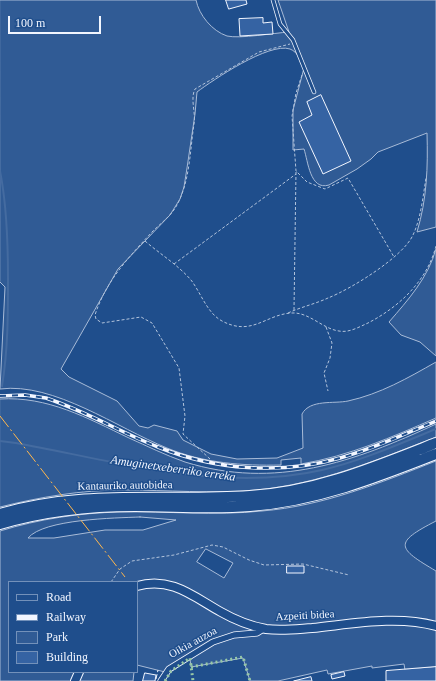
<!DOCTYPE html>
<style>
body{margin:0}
#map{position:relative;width:436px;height:681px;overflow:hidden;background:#1f4e8c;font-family:Georgia,serif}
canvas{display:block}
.legend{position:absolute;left:8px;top:581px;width:130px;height:92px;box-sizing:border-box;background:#1f4e8c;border:1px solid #7391ba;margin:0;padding:5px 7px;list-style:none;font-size:12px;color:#f2f6ff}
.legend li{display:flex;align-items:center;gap:8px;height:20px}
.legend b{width:20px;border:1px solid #7391ba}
.scale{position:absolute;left:8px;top:16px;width:93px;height:18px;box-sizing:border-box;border:2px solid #f2f6ff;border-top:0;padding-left:5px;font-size:12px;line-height:14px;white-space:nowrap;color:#f2f6ff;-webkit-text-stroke:3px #1f4e8c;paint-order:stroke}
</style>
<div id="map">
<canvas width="436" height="681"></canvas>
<ul class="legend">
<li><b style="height:5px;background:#1f4e8c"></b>Road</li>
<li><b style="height:5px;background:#f2f6ff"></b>Railway</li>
<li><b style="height:11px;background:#305b95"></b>Park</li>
<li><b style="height:11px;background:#3563a3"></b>Building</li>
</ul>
<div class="scale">100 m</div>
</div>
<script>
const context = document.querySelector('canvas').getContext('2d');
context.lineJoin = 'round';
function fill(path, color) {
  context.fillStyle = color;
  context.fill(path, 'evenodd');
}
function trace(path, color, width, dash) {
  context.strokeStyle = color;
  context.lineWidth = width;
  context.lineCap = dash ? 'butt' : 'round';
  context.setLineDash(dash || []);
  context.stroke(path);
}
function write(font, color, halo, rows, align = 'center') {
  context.font = font + ' Georgia,serif';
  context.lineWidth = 3;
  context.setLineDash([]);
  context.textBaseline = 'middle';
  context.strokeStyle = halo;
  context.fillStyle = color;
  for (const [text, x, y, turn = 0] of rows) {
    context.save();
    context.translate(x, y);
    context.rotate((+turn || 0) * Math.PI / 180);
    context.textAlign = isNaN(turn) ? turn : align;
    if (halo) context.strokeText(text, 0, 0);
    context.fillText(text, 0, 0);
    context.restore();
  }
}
const green = new Path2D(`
 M0 0H196C199 15 212 31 227 36 240 39 274 33 289 32L278 0H436V227L417 232C427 199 428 167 427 133L378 152 371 159 357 169 329 185C310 191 308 161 304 149L293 150V110L304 68C301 61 298 52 290 49 269 42 213 80 197 92L195 114 187 168 184 187 180 199 170 215 118 269 61 369 69 377 117 401 139 426 148 428 154 425 177 431 183 440 211 454 237 459 277 458 303 448 302 414C310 399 334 404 348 401 380 394 408 378 436 362V418C392 437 349 456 301 464V458L281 460V465C243 466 203 463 167 448 117 428 54 382 0 389L5 287 0 282Z
 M436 249V356L420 342 401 335 389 322C408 300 428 278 436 249Z
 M0 399C48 396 87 418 129 438 147 446 165 455 185 462 275 490 354 462 436 424V437C377 460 320 484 256 490 212 494 167 490 123 490 81 490 40 497 0 507Z
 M436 461V521C393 543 397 548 436 571V667L405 670 404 664 372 668V666L328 674 327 670 278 681H250L243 658 191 667 190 659 169 673 137 665V582H9V672H134L133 681H0V531C39 519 79 513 120 512 167 511 215 516 262 511 323 506 380 483 436 461ZM140 517 176 520 143 530H105L54 538H28C44 519 115 518 140 517ZM206 549 233 563 224 578 197 562Z`);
const stream = new Path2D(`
 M0 171C7 206 8 243 8 278 8 315 8 350 2 386
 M0 441 16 443C115 461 222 493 322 470 361 461 399 444 436 429`);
const building = new Path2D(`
 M226 0H246L247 4 229 9Z
 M263 18V23L272 22 273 34 240 36 239 19Z
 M321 95 351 161 323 174 299 122 312 115 307 102Z
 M287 566H304V573H287Z
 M436 667V681H386V671Z
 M344 672 345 676 332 679 331 675Z
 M145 673 156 675 155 681H143Z
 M311 677 312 681H294Z`);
const path = new Path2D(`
 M302 75 296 93 292 116 296 171 307 182 325 189 348 178 394 257
 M145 241C160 254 178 265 191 280 201 293 207 313 222 321 252 337 266 314 292 313 309 312 323 329 339 331 349 333 359 327 368 323 399 307 427 281 436 246
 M174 264 296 174
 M294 310 296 171
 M288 313C301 307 315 304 328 298 351 289 403 257 413 235 421 218 423 196 426 178
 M326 327 332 343 330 358 324 373 328 391
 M210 459 183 434 185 416 179 368 152 323 141 317 102 323 96 319 95 315C106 281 128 258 152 232 161 223 171 216 177 205 190 181 190 150 194 124 196 113 190 99 195 89L259 52 290 44
 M111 582 120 569 132 561 174 555 212 545 223 547 249 560 264 565 303 564 349 575`);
const lane = new Path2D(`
 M273 0 280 24 293 40 314 92`);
const street = new Path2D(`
 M161 681 169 669 213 642 234 635 257 633 265 628`);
const secondary = new Path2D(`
 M137 586C171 576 194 597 221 612 235 620 250 626 266 629 282 631 297 629 312 628 352 624 397 615 436 626
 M75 681 79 672`);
const highway = new Path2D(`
 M0 514C87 489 163 502 250 496 316 492 375 467 436 443
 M0 524C44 511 89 506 135 506 173 506 212 509 250 506 316 501 375 478 436 454`);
const rail = new Path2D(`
 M0 396 25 395 46 398C85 411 120 432 158 447 215 470 280 475 340 458 373 449 404 434 436 421`);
const hedge = new Path2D(`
 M191 667 243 657 250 681
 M165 681 171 671 190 658 193 681`);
const fence = new Path2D(`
 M156 679 158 670`);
const power = new Path2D(`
 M0 416 125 577`);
const streetNames = [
 ["Kantauriko autobidea",125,486,-1],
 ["Azpeiti bidea",305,616,-3],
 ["Oikia auzoa",193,643,-29]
];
const waterNames = [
 ["Amuginetxeberriko erreka",173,469,8]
];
fill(green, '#305b95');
trace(green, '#a8bbd7', 1);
trace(stream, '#446ba0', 2);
fill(building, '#3563a3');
trace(building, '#f2f6ff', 1);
trace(lane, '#f2f6ff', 4.5);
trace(street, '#f2f6ff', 7);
trace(secondary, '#f2f6ff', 10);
trace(highway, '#f2f6ff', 12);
trace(path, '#b3c4dc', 1, [3, 2]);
trace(lane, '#1f4e8c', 3);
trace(street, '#1f4e8c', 5.5);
trace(secondary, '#1f4e8c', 8);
trace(highway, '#1f4e8c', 10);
trace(rail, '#f2f6ff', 3.5);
trace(rail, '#1f4e8c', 2, [6]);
trace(hedge, '#97c8a6', 3, [2, 3]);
trace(fence, '#f2f6ff', 1, [5, 2]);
trace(power, '#ffb74d', 1, [14, 3, 2, 3]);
write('11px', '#f2f6ff', '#1f4e8c', streetNames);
write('italic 12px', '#f2f6ff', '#1f4e8c', waterNames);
</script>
